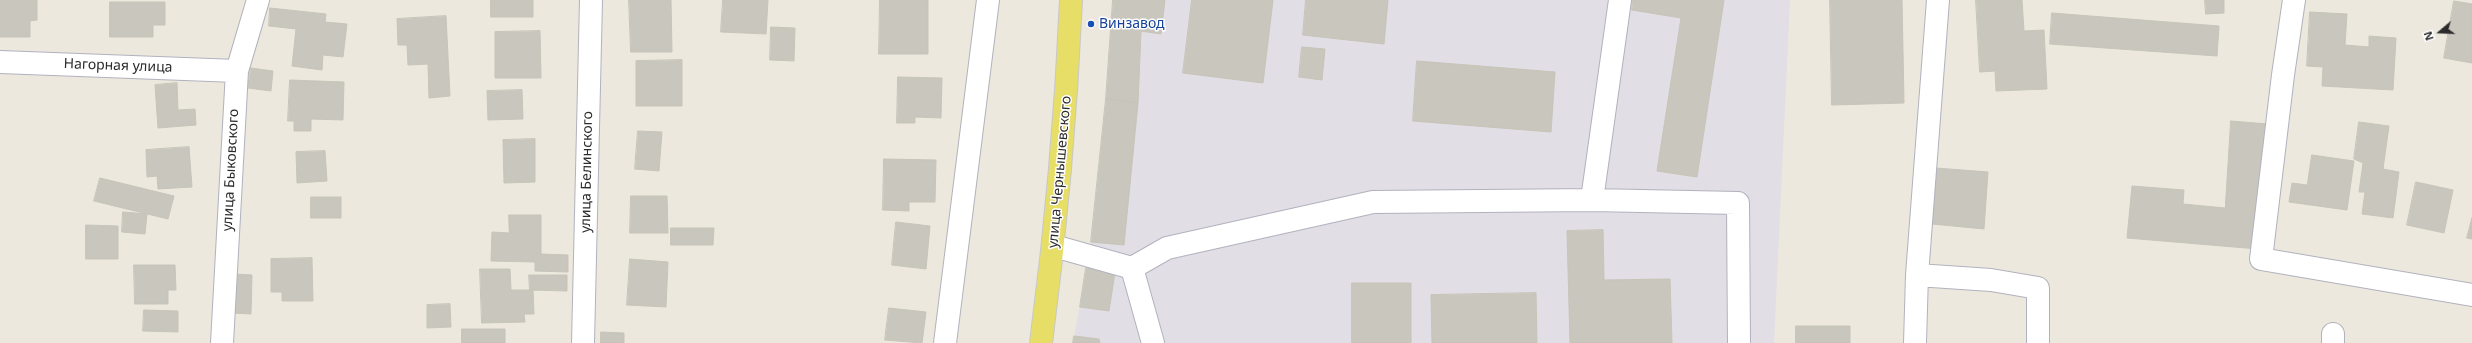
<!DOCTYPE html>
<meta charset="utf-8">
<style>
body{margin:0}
#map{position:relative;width:2472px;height:343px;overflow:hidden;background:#ece8de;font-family:"Noto Sans",sans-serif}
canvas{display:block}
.north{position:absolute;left:2420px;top:12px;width:40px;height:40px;-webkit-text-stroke:3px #fff;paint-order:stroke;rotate:251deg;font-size:11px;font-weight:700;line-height:16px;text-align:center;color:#2b2b2b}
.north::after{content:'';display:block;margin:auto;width:14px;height:18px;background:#2b2b2b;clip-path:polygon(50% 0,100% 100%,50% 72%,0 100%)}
</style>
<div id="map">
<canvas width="2472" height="343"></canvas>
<div class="north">N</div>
</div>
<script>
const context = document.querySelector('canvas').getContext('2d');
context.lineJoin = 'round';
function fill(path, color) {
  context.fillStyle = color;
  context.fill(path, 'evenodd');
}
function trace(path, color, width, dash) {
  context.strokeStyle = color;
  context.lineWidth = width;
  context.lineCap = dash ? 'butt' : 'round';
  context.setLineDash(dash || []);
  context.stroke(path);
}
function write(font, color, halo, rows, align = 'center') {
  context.font = font + ' "Noto Sans",sans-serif';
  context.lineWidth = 3;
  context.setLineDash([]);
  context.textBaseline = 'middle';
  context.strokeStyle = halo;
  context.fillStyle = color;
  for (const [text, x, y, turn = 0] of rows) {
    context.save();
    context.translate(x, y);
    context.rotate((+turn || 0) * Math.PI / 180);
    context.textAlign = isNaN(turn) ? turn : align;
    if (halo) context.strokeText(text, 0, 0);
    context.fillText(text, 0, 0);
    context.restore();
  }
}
const industrial = new Path2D(`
 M1113 0H1790L1774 343H1073L1091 242 1106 99Z`);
const building = new Path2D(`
 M0 0H37V20L30 21V37H0Z
 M491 0H533V17H491Z
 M629 0H671L672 52H631Z
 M723 0H768L766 34 721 32Z
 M880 0H928V54H879Z
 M1113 0H1165L1161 34 1141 31 1138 103 1106 99Z
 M1192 0H1273L1263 83 1183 73Z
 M1306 0H1388L1384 44 1303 35Z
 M1633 0H1724L1697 177 1657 171 1681 18 1632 10Z
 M1830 0H1902L1904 103 1832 105Z
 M1976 0H2022L2024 31 2044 30 2047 89 1996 91 1995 71 1980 72Z
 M2205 0H2224V13L2206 14Z
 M2454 1 2472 4V63L2444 58Z
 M110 2H165V25H153V37H110Z
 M270 8 326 14 325 22 347 24 343 57 323 55 322 70 292 66 296 29 269 26Z
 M2310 12 2347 14 2345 45 2369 47V36L2396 38 2393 90 2322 86 2323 67 2307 66Z
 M2052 13 2219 26 2217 56 2050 44Z
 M446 16 450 96 429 98 428 64 408 65 407 45H398L397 19Z
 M771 27 795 28 794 61 770 60Z
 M540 31 541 78H495V32Z
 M1302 47 1325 49 1322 80 1299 77Z
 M682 60V106H636V61Z
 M1417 61 1555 72 1551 132 1413 121Z
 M251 68 273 71 271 91 248 88Z
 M898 77 942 78 941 118 915 117V123H897Z
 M290 80 344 82 343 120 311 119V131H294V121H288Z
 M177 83 178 110 195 109 196 125 158 128 155 85Z
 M522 90 523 119 488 120 487 91Z
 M1106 99 1138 103 1124 245 1091 242Z
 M2231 121 2268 124 2258 249 2127 238 2132 186 2184 190 2183 204 2225 208Z
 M2359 122 2389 126 2383 169 2399 172 2393 218 2362 214 2365 192H2359L2363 163 2354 159Z
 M638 131 662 132 659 171 635 169Z
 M535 139V182L504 183 503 140Z
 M189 147 192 187 158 189 157 176 147 177 146 150Z
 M325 151 327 181 297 183 296 152Z
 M2312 155 2354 161 2347 210 2289 202 2292 183 2307 185Z
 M884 159 936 160 935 202H909V211L883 210Z
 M1936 168 1988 172 1984 229 1932 224Z
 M100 178 174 196 168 219 94 201Z
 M2416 182 2453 190 2444 233 2407 225Z
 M631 196H667L668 233H630Z
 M311 197H341V218H311Z
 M123 212 147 214 145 234 122 232Z
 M509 215H541V254L568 255V272L535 271V262L491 261 492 232 509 233Z
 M2472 218V239L2467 238Z
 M896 222 930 226 926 269 892 265Z
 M86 225 118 226V259H86Z
 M671 228H714L713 245H671Z
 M1603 230 1604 280 1670 279 1672 343H1570L1567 231Z
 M312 258 313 301H282V292H271V259Z
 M630 259 668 262 666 307 627 305Z
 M134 265H175L176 290H168V304H135Z
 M1086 268 1115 272 1109 311 1080 307Z
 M480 269H510L511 290H533L534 314H524L525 322 482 323Z
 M234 274 252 275 251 314 232 313Z
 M529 275H567V291L530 290Z
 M1352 283H1411V343H1352Z
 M1536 293 1537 343H1432L1431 295Z
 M450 304 451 327 427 328V305Z
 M889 308 926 312 922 343 885 340Z
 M144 310 178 311V332L143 331Z
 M1796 326H1850V343H1796Z
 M462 329H505V343H462Z
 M601 332 624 333V343H601Z
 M1074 336 1099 339 1100 343H1073Z`);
const minor = new Path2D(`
 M2294 0 2283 75 2261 259 2472 295
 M0 62 237 71
 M1592 200 1620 0
 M1054 246 1132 268
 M1917 275 1991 280 2038 288V343
 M222 343 237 71 258 0
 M583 343 591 0
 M945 343 988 0
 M1153 343 1132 268 1167 248 1373 202 1592 200 1738 203 1739 343
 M1915 343 1917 275 1938 0
 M2333 343V334`);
const major = new Path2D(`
 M1041 343C1056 229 1066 115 1071 0`);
const markers = [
 [1091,24,4,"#1a4fb4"]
];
const transitNames = [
 ["Винзавод",1099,24]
];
const streetNames = [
 ["Нагорная улица",118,66,2],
 ["улица Быковского",231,170,-87],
 ["улица Белинского",587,172,-89],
 ["улица Чернышевского",1060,172,-85]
];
fill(industrial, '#e1dee5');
fill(building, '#c8c6bd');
trace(building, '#c7c4b8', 1);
trace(minor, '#b2b2be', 24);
trace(major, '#c8c8c8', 24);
trace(minor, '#fff', 22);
trace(major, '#e7de68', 22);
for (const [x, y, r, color] of markers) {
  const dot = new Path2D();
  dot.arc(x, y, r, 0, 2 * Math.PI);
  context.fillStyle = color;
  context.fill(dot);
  trace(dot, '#fff', 1.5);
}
write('14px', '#164399', '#fff', transitNames, 'left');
write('14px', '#2b2b2b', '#fff', streetNames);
</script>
